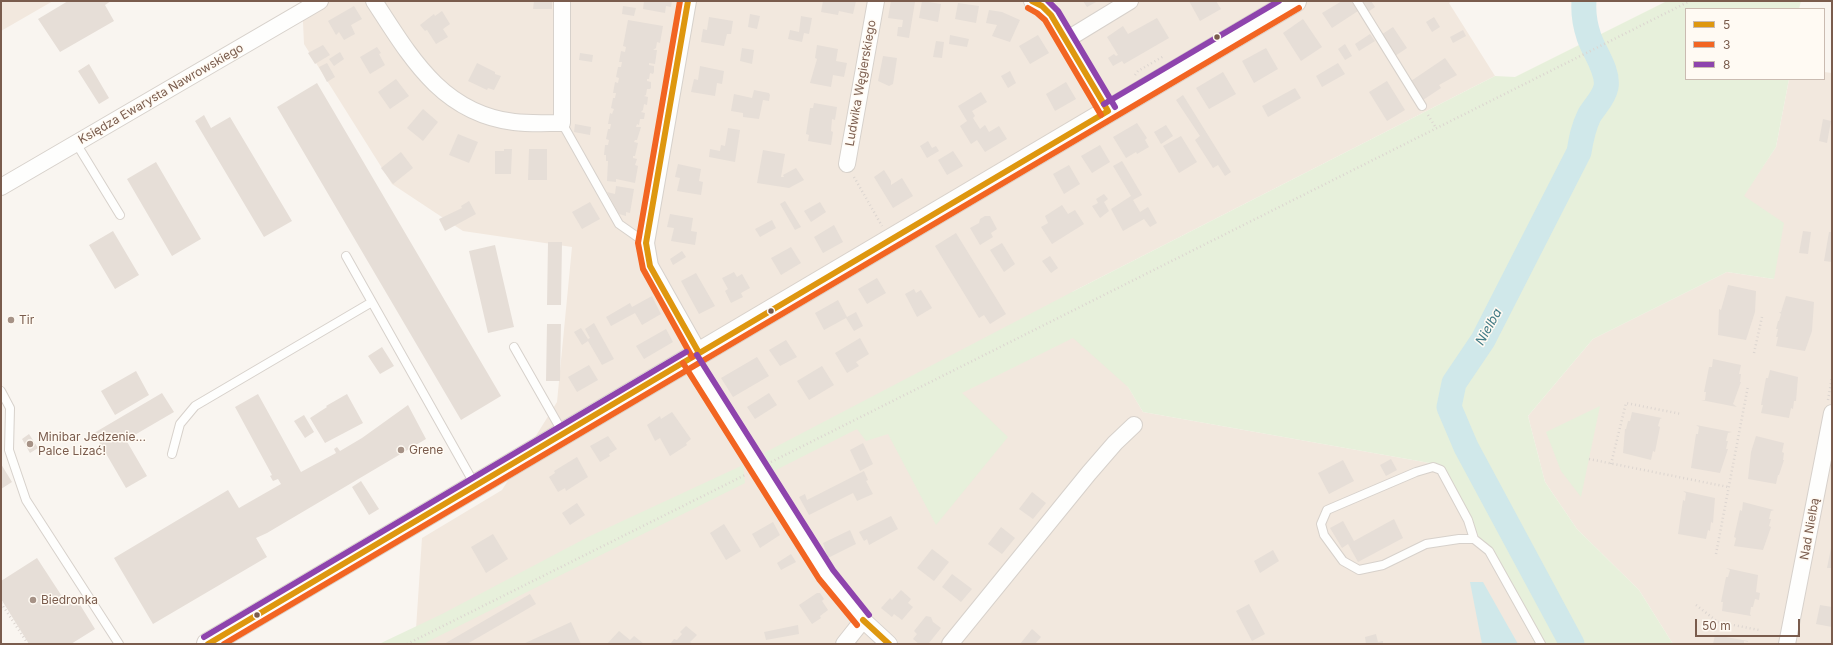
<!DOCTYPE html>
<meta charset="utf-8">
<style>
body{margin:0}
#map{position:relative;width:1833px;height:645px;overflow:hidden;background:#f9f5f0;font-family:Inter,sans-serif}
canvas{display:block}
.frame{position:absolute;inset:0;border:2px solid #7a5c4d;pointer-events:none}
.legend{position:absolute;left:1685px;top:8px;width:140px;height:72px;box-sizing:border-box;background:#fffaf3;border:1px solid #cabbb1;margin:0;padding:5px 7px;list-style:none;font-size:12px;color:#7a5c4d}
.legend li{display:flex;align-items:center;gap:8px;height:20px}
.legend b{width:20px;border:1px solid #cabbb1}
.scale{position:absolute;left:1695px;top:619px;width:105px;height:18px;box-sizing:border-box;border:2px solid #7a5c4d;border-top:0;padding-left:5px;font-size:12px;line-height:14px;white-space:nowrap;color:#7a5c4d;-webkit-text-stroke:3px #fffaf3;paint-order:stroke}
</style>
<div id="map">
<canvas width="1833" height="645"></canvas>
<div class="frame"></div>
<ul class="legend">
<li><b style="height:5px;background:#de970f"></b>5</li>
<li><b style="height:5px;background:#f26522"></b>3</li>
<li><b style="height:5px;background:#8e44ad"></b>8</li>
</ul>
<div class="scale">50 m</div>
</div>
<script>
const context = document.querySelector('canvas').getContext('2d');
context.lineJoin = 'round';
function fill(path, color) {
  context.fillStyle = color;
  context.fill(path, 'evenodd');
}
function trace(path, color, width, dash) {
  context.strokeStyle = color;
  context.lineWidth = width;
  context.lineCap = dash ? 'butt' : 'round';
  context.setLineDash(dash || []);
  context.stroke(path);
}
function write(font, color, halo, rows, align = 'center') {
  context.font = font + ' Inter,sans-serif';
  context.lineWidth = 3;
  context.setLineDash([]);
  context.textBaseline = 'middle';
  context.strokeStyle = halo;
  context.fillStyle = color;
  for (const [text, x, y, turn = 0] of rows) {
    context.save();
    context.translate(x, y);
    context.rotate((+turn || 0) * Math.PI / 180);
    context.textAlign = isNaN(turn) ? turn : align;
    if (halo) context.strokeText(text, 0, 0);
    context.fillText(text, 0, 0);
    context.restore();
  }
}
const residential = new Path2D(`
 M1 1H53L1 31Z
 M302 1H1452L1449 3 1495 76 1072 292 1143 412 1441 465 1535 644H415L422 538 502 490 557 402 572 247 463 231 392 184 304 44Z
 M1824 72 1832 73V644H1673L1639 590 1577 529 1545 482 1528 416 1593 339 1727 272 1774 279 1743 196 1776 147 1789 79H1824Z`);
const green = new Path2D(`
 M1667 1H1801L1799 9H1686V79H1789L1776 147 1744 196 1784 223 1774 279 1727 272 1593 339 1528 416 1545 482 1577 529 1639 590 1673 644H1535L1441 465 1143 412 1128 387 1073 338 962 393 1008 437 936 525 888 434 866 441 857 429 772 472 764 453 1072 292 1495 76 1515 77Z
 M1600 406 1581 497 1561 471 1546 432Z
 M743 465 745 483 423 644H379L442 614 588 537Z`);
const water = new Path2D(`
 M1470 582H1483L1518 644H1482Z`);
const river = new Path2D(`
 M1572 644 1466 447 1449 407 1454 383 1483 340 1579 152C1581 140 1583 128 1589 116 1594 107 1604 98 1606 87 1609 71 1594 52 1589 37 1585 25 1583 14 1584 1`);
const building = new Path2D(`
 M68 1H111L105 5 114 21 60 52 38 19Z
 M534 1H552V9H533Z
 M644 1H672L671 7 666 6 665 13 643 9Z
 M823 1H856L853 14 839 11 838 15 821 12Z
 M891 1 915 2 909 38 897 36 898 27H902L903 20 888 18Z
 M922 1 941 4 938 22 919 18Z
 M1083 1H1098L1087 7Z
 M1189 1H1216L1221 9 1200 21Z
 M1342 1H1351L1358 11 1332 28 1322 13Z
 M1362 1H1371L1375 7 1368 12Z
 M958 3 979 6 976 23 955 19Z
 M354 6 362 19 351 25 355 34 344 40 339 32 336 35 328 21Z
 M623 6 636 8 634 16 622 14Z
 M989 10 1002 12 1020 20 1010 42 992 36 997 25 986 23Z
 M442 11 450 24 443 29 448 37 436 44 427 30 425 31 420 25 434 14 435 16Z
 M750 14 760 16 757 29 748 27Z
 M801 16 812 18 809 34 804 33 802 42 788 39 790 30 799 32Z
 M709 17 733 21 731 34H727L724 46 701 42 703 29 707 30Z
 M1434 17 1440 27 1432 32 1426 22Z
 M1157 18 1169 38 1124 64 1122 61 1113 66 1108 58 1114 54 1116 56 1118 55 1107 37 1123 26 1128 34Z
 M1303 19 1322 47 1301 61 1283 33Z
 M628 20 663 26 660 43 657 42 656 48 653 50H657L655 64 649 63V65L654 66V72L653 74 650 73 649 79H647V81L651 82V88L650 89H647L646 95 644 96 648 97 647 105 644 104 643 110 641 112 645 113 644 119H640L639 125 637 124 636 127H641L637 140H635L634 142 638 143 635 156H633V158L637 159 635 165 638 166 635 183 616 179V182L607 181 608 161H606V155H604L605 145H608L609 140 606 139 608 129H610L611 124H608L610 113 612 114 614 109 611 108 613 98H615L616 93H613L615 82 618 83 619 78 616 77 618 67H621L622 62H619L621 51 625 52 626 47 623 46Z
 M1393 27 1407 48 1395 56 1381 35Z
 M1463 30 1466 36 1453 43 1450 37Z
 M1370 34 1375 41 1359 51 1355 44Z
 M950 35 969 39 967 47 949 44Z
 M1038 35 1049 53 1030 64 1019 46Z
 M936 41 944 42 942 58 933 57Z
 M1345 44 1352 56 1345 60 1338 49Z
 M323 45 330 55 315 64 308 53Z
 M817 45 838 49 836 61 847 63 844 77 833 75 831 87 810 83 817 59 815 58Z
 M377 47 381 53 379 54 385 65 370 74 360 57Z
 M742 48 754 50 752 64 740 61Z
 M1266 48 1278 69 1254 83 1242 61Z
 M340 52 344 59 334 66 329 59Z
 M580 53 593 55 592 62 579 60Z
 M883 56 897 58 893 84 889 86 878 81Z
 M1445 58 1457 75 1439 85 1441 88 1423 100 1411 81Z
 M327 63 335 77 327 82 319 67Z
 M477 63 495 72V74L501 76 494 90 488 88 487 90 468 81Z
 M1338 63 1345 74 1322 87 1316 76Z
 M89 64 109 98 99 104 78 71Z
 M700 66 724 71 722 84 717 83 715 96 691 92 694 79 698 80Z
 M1010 71 1016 83 1008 88 1001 76Z
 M1223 72 1236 94 1209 109 1196 88Z
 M396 79 409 96 390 109 378 92Z
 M1387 81 1405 110 1387 121 1369 92Z
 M1066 82 1076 99 1055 111 1046 94Z
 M317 83 501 396 461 420 277 107Z
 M1295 88 1301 98 1268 117 1262 106Z
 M754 90 769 93 770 95 769 101 763 100 759 119 743 117V113L731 111 734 94 752 98Z
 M981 92 987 102 972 111 975 116 973 118 980 129 985 125 989 132 999 126 1007 139 985 152 977 140 971 144 960 126 967 121 958 106Z
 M1183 95 1231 172 1225 176 1218 165 1213 168 1195 140 1200 136 1176 100Z
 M814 103 837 107 835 120 832 119 831 131 833 132 831 145 808 141 809 135 806 134 810 108H813Z
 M423 109 438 122 423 141 407 128Z
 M204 115 211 128 230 117 292 221 264 237 195 121Z
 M1823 119 1831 121 1827 143 1819 141Z
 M1137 123 1147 138 1145 140 1149 147 1137 154 1136 152 1126 158 1113 137Z
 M575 124 591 127 590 135 574 132Z
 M1166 125 1173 136 1161 144 1154 132Z
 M728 128 740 130 735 162 709 157 710 149 720 151 721 145 725 146Z
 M458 134 478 142 469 163 449 155Z
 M1181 136 1197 162 1179 173 1163 146Z
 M928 141 932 148 936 146 939 151 927 158 920 146Z
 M1100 145 1110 162 1092 173 1081 156Z
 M504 149H512L511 174H495V151H504Z
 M529 149H547V180H528Z
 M763 150 785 154 781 177H784L783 175 796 168 804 180 789 188 757 183Z
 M953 151 963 166 947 175 938 160Z
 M401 152 413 168 393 184 381 168Z
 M1122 161 1142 195 1133 200 1140 212 1148 207 1157 223 1150 227 1144 219 1123 231 1111 209 1131 196 1113 166Z
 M156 162 201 239 172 256 127 179Z
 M678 164 701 169 699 181 703 182 701 195 677 191 680 178 675 177Z
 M1069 165 1080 184 1064 194 1053 174Z
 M884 170 891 181V185L902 178 913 196 893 208 874 177Z
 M616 186 634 189 630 213 626 212V216L619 214 607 192 615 194Z
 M1104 194 1108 199 1104 202 1109 211 1100 218 1092 206 1098 203 1096 199Z
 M469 201 476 214 445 231 439 219 462 208 461 206Z
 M785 201 801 227 795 230 780 204Z
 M590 202 600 219 582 229 572 212Z
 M820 202 826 212 811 222 804 211Z
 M1062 205 1068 214 1075 210 1084 224 1052 244 1041 227 1048 223 1045 216Z
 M670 214 693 218 691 231 697 232 695 245 671 241 674 228 667 227Z
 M985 216H990L997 229 991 233 993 237 980 245 970 228 979 223 980 219Z
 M772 220 776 228 760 237 755 229Z
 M834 225 843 242 823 253 814 237Z
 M113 231 139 275 115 289 89 245Z
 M1803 231 1811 232 1808 254 1799 253Z
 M1829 232H1832V262L1824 261Z
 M956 233 1006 314 990 324 984 315 979 318 935 246Z
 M548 242H562L561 305H547Z
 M1002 243 1015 264 1004 272 990 250Z
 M495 245 514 327 488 333 469 251Z
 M791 247 801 263 781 275 771 258Z
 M682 251 686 257 673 265 670 259Z
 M1050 256 1058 268 1051 273 1042 261Z
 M734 272 737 277 742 274 750 288 741 293 743 297 731 303 725 291 728 289 722 278Z
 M696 273 715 306 699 314 681 281Z
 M877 278 886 293 867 304 858 289Z
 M1728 285 1756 291 1755 312 1746 340 1718 335 1719 309 1721 310Z
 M914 289 916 293 921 290 932 308 917 317 905 294Z
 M652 296 661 314 642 325 635 313 611 326 606 317 630 303 632 307Z
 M1786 296 1814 302 1812 331 1805 351 1776 346 1778 337H1776L1778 329H1776L1778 321H1779L1781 314 1779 312H1781Z
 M838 300 847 317 856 312 863 326 854 331 846 318 824 330 815 313Z
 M594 323 614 359 602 365 588 341 582 345 574 332 581 328 588 339 590 338 585 329Z
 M547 324H561L560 381H546Z
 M666 329 673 342 644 359 636 346Z
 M860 338 869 354 856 362 859 366 847 373 835 353Z
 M786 340 797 357 780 366 769 350Z
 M382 347 394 366 380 374 368 356Z
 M757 357 769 376 733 397 721 378Z
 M1713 359 1741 365 1739 374H1741L1740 382H1741L1733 404 1737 407 1701 400H1705L1706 392H1704L1709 367H1712Z
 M589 365 598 380 577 392 568 377Z
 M822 366 834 385 809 400 797 381Z
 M1770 370 1798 377 1796 401H1794L1793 409 1791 408 1789 418 1761 413 1763 405H1761L1766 378H1768Z
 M136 371 149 395 115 415 101 391Z
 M162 393 174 412 126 440 147 476 126 488 94 433Z
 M769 393 777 405 755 419 747 407Z
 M258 394 301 472 336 453 334 449 337 447 340 451 362 438 408 405 426 439 267 533 256 538 267 557 153 624 114 558 228 490 239 508 281 484 278 479 273 481 270 476 272 475 235 407Z
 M347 394 363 423 325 443 310 418 327 407 326 406Z
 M672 412 691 439 686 443 687 445 670 456 660 438 655 441 647 425 660 416 661 419Z
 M1632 412 1662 418 1660 419 1658 426 1660 427 1655 452 1653 451 1651 460 1623 453 1625 429H1626L1628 421H1630Z
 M304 415 314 432 305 438 294 421Z
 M1696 425 1732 432 1728 433 1726 441H1728L1726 449H1728L1720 473 1691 468 1696 434H1698L1699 427Z
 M29 434 38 448 30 453 22 439Z
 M608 436 617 449 609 454 610 456 600 462 590 446Z
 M1756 436 1784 443 1782 452 1784 453 1783 460H1784L1779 475H1778L1776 484 1748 479 1751 452Z
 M863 443 873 464 860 471 850 450Z
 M577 457 588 477 566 491 565 488 558 492 549 477 555 473 554 471Z
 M1391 459 1397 470 1386 476 1380 465Z
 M1343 460 1354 481 1329 494 1318 473Z
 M1 464 12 482 1 489Z
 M864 471 868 480 866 481 873 494 857 501 853 493 809 515 799 497 805 494 807 500Z
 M361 481 379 509 369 515 352 487Z
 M1683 491 1715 498 1713 523 1711 522 1710 531 1708 530 1706 539 1678 534 1683 500 1685 501 1686 493Z
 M1032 492 1046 503 1033 519 1019 509Z
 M1743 502 1774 510 1771 511 1769 519H1771L1769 526 1771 527 1763 550 1734 546 1736 538 1734 537 1740 510 1742 511Z
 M577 503 585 515 570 525 562 513Z
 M891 516 898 529 869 545 867 539 864 541 859 532Z
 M1394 519 1403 538 1358 562 1348 544 1342 548 1330 528 1343 521 1354 541Z
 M773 522 780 535 760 548 752 534Z
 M724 524 741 551 726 560 710 533Z
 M1001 527 1015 538 1002 554 988 544Z
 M850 530 856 544 828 558 823 543Z
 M493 534 508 559 486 573 471 547Z
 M1831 548H1832V568H1827Z
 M932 549 949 562 934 581 917 568Z
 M1273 550 1279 561 1260 573 1254 561Z
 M791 554 796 562 781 570 777 563Z
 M37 558 65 601 74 595 95 629 71 644H29L1 599V581Z
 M1726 568 1758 575 1756 592 1760 593 1759 600 1755 599 1753 607H1751L1750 614 1751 616 1722 611 1723 602H1721L1726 577H1728L1730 570Z
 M952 574 972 589 961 602 942 587Z
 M901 590 911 599 908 603 913 607 902 620 894 614 892 617 881 608 890 598 892 600Z
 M817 593H820L824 599 822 601 828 610 820 616 821 618 812 624 799 605Z
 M530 594 536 604 467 644H444Z
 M1249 604 1265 634 1252 641 1236 611Z
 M1820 605 1832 607V627L1816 624Z
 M926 616 931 617 933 622 941 628 929 643 919 644 913 639 917 634 914 631Z
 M571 622 581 644H523Z
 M798 625 799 634 766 640 764 632Z
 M686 626 697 635 690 642 693 644H672L671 643 674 639 677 640 682 634 680 632Z
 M1032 629 1041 637 1035 644H1020Z
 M619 631 630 640 634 636 644 644H607Z
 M1376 634 1378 642 1383 641V644H1366L1365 637Z
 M1715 635 1748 641V642L1744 641V644H1713Z`);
const path = new Path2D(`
 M1135 75 1138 71 1164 56
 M1428 115 1436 128
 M854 177 882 226
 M1754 353 1762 317
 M1828 400 1832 377
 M1589 459 1728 487
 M771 462 1690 1
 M1611 464 1626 403 1681 414
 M1716 554 1748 386
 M1 603 28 644
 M1696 605 1718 622 1759 630
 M407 644 747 474`);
const lane = new Path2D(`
 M1357 1 1422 106
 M562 123 619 224 646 243
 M76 143 120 215
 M346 256 475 485
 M514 347 563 433
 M1 391 10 408 9 450 26 500 119 644
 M172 454 180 424 195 406 372 302
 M1474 539 1468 520 1441 470 1433 467 1416 472 1327 510 1321 524 1324 535 1343 561 1359 570 1383 565 1426 544 1459 539H1474L1489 551 1541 644`);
const street = new Path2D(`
 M374 1C410 56 441 113 514 122 530 124 546 123 562 123V1
 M688 1 646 243 650 266 699 353
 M1032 1 1042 6 1051 15 1108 111
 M1066 40 1130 1
 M847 164 876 1
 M1 187 320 1
 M690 359 826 575 863 620 889 644
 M844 644 863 620
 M950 644 1089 473 1115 443 1134 425
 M1787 644 1832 413`);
const secondary = new Path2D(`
 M208 644 1295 1`);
const bus1 = new Path2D(`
 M688 1 646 243 650 266 699 353
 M1032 1 1042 6 1051 15 1108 111
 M863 620 889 644
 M208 644 1108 111`);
const bus2 = new Path2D(`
 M680 1 638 243 643 269 692 357
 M1028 8 1037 13 1045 20 1101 115
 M683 363 819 579 857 625
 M224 644 1299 8`);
const bus3 = new Path2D(`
 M1048 1 1058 11 1115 107
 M1104 104 1279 1
 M697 355 833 570 869 615
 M204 637 686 352`);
const markers = [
 [1217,37,3.5,"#7a5c4d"],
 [771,311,3.5,"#7a5c4d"],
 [11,320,4,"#a69286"],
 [30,444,4,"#a69286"],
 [401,450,4,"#a69286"],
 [33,600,4,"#a69286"],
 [257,615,3.5,"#7a5c4d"]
];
const streetNames = [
 ["Ludwika Węgierskiego",861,83,-80],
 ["Księdza Ewarysta Nawrowskiego",161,94,-30],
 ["Nad Nielbą",1810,529,-80]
];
const poiNames = [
 ["Tir",19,320],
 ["Minibar Jedzenie...",38,437],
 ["Palce Lizać!",38,451],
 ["Grene",409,450],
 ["Biedronka",41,600]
];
const waterNames = [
 ["Nielba",1489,327,-61]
];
fill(residential, '#f2e8de');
fill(green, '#e7f0db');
fill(water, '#d0e8ea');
trace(river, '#d0e8ea', 25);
fill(building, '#e6ded7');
trace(lane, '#d7d1cb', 10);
trace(street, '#d7d1cb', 18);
trace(secondary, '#d9d2cb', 24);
trace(path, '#dcd5d0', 2.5, [1, 3]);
trace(lane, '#fefefd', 8);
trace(street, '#fefefd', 16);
trace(secondary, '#fefefd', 22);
trace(bus1, '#de970f', 6);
trace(bus2, '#f26522', 6);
trace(bus3, '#8e44ad', 6);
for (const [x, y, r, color] of markers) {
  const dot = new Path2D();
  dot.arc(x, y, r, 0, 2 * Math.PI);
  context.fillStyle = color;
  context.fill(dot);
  trace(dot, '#fffaf3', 1.5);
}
write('12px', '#7a5c4d', '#fffaf3', streetNames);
write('12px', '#7a5c4d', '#fffaf3', poiNames, 'left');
write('italic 13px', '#437c86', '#fffaf3', waterNames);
</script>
